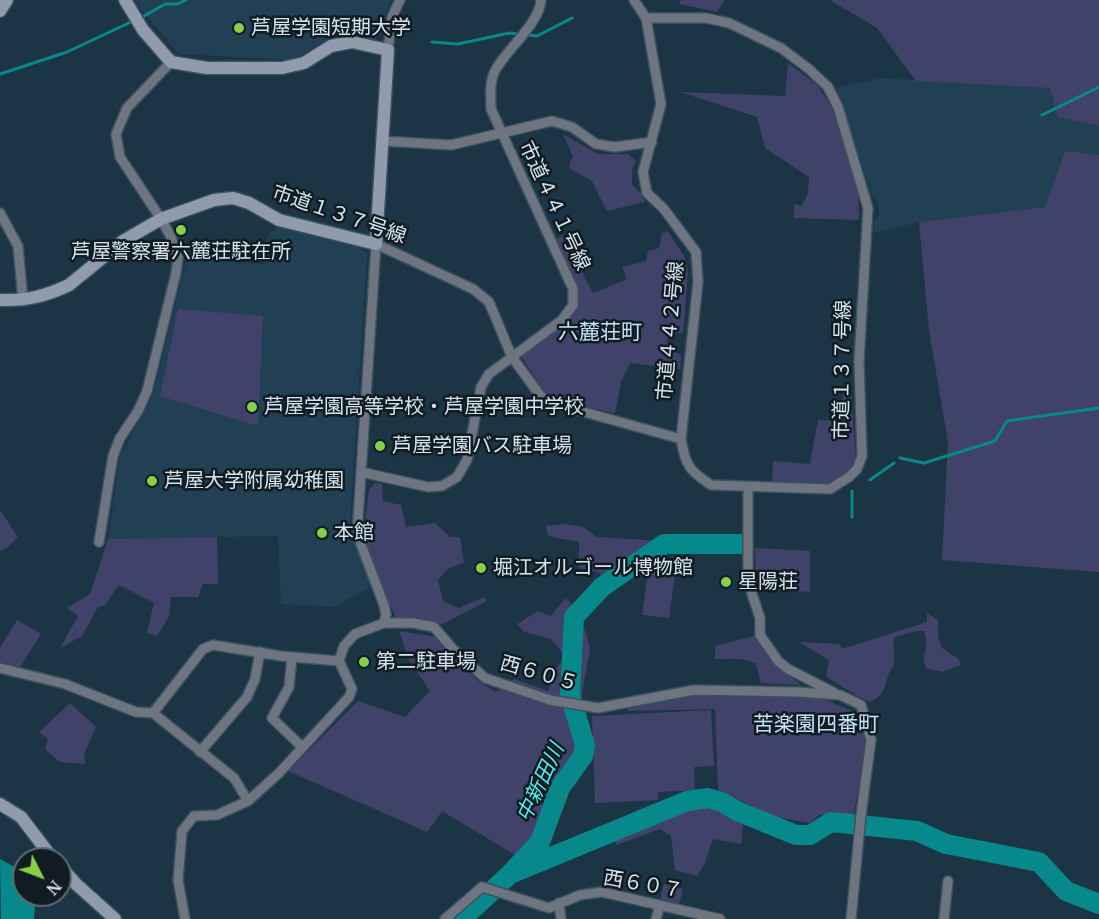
<!DOCTYPE html>
<meta charset="utf-8">
<style>
body{margin:0}
#map{position:relative;width:1099px;height:919px;overflow:hidden;background:#1c3545;font-family:"Noto Serif",serif}
canvas{display:block}
.north{position:absolute;left:12px;top:847px;width:60px;height:60px;box-sizing:border-box;background:#101b22;border:2px solid #5f6b73;border-radius:50%;rotate:132deg;font-size:16px;font-weight:700;line-height:24px;text-align:center;color:#d5e3ed}
.north::after{content:'';display:block;margin:auto;width:21px;height:27px;background:#88cf49;clip-path:polygon(50% 0,100% 100%,50% 72%,0 100%)}
</style>
<div id="map">
<canvas width="1099" height="919"></canvas>
<div class="north">N</div>
</div>
<script>
const context = document.querySelector('canvas').getContext('2d');
context.lineJoin = 'round';
function fill(path, color) {
  context.fillStyle = color;
  context.fill(path, 'evenodd');
}
function trace(path, color, width, dash) {
  context.strokeStyle = color;
  context.lineWidth = width;
  context.lineCap = dash ? 'butt' : 'round';
  context.setLineDash(dash || []);
  context.stroke(path);
}
function write(font, color, halo, rows, align = 'center') {
  context.font = font + ' "Noto Serif","Noto Sans JP",serif';
  context.lineWidth = 5;
  context.setLineDash([]);
  context.textBaseline = 'middle';
  context.strokeStyle = halo;
  context.fillStyle = color;
  for (const [text, x, y, turn = 0] of rows) {
    context.save();
    context.translate(x, y);
    context.rotate((+turn || 0) * Math.PI / 180);
    context.textAlign = isNaN(turn) ? turn : align;
    if (halo) context.strokeText(text, 0, 0);
    context.fillText(text, 0, 0);
    context.restore();
  }
}
const built = new Path2D(`
 M133 0H392L387 9 382 35 341 37 328 39 293 60 179 54Z
 M880 78 1050 88 1058 117 1099 126V155L1065 151 1045 207 919 222 874 233V222L879 215 878 201 872 195 836 88Z
 M277 227 359 247 367 254 349 538 354 539 372 586 334 607 281 604 278 536 108 539 120 456 153 395 187 258 264 264 268 235Z`);
const green = new Path2D(`
 M681 0H725L717 12 679 4Z
 M830 0H1099V126L1058 117 1050 88 916 81 877 28Z
 M788 63 817 85 831 106 858 188 859 220 794 218V204L802 206 808 193 809 177 765 148 757 117 680 92 785 96Z
 M563 134 598 154H628L636 161 632 170V185L641 193 645 202 607 211 592 181 570 169 569 165 573 157Z
 M1065 151 1099 155V572L942 560 948 442 929 330 919 222 1045 207Z
 M668 232 684 256 688 273 683 333H668L667 349 681 355 680 369 630 363 621 382 615 413 556 400 541 387 521 356 565 323 579 302 557 239 563 235 593 293 627 279 622 267 646 261 648 251 659 248 662 233Z
 M178 309 263 316 258 426 160 396Z
 M843 395H851L856 458 847 473 832 484 772 482 773 461 810 464 818 420 842 421Z
 M375 483 382 484 383 501 401 505 406 527 435 523 450 537H460L464 562 448 569 438 580 443 601 459 608 484 597 487 601 443 624 396 619 363 538 369 490Z
 M0 510 18 537 9 546 0 551Z
 M566 524 583 527 597 537 661 541 596 588 601 574C594 569 585 572 579 567V542L548 536 546 526Z
 M217 537 218 584H203L198 597H171L169 617 157 636 147 633 154 603 119 585 105 605 98 607 82 636 60 648 78 616 67 608 90 594 108 539Z
 M755 548 810 551V592L756 589Z
 M650 557 677 561 669 618 642 615Z
 M565 598 579 610 590 648 581 700 588 720 553 827 515 855 442 811 427 832 288 771 358 701 405 717 430 691 409 660 399 631 436 637 479 682 496 692 514 679 548 691 555 669 566 657 551 639 524 632 517 624 538 611 551 616Z
 M927 613 938 620V637L942 648 959 659 960 665 942 672 926 668C920 651 931 650 924 631H916L895 637C891 646 896 652 894 661 894 666 890 671 888 675 885 688 883 697 869 702L844 688 826 676 829 660 799 642 840 644 842 649 927 622Z
 M17 620 41 634 20 667 0 662V648Z
 M754 636 769 659 801 685 761 683 756 664C743 657 729 659 715 659V646Z
 M699 693 820 697 852 711 866 741 854 814 819 815 810 823 775 817 718 790 715 709 628 711V708Z
 M70 703 96 727 84 754 85 764 60 762 45 749 48 739 39 732Z
 M711 710 714 766 694 767 695 790 658 792V800L595 803 592 716Z
 M706 802 744 818 741 844 713 839 704 865 697 876 675 870 671 836 660 829 616 845 614 837 681 807Z
 M664 884 683 889 679 904 660 900Z`);
const water = new Path2D(`
 M0 859 23 872 24 895H31L35 907 34 919H1Z`);
const stream = new Path2D(`
 M139 19 165 4H177L186 0
 M432 42 458 44 509 33 537 36 572 18
 M0 74 67 52 133 21
 M1042 115 1099 87
 M900 458 924 463 995 441 1007 421 1099 408
 M870 480 894 463
 M852 491V517`);
const river = new Path2D(`
 M510 874 687 801 708 798 722 802 737 811 796 835H810L831 822 917 831 946 844 1039 862 1066 891 1099 904
 M462 919 510 874 540 842 560 788 583 756 585 745 570 695 574 617 602 587 664 544H742`);
const street = new Path2D(`
 M634 0 646 18 661 104 643 172 647 193 664 209 696 252 698 282 681 439
 M388 50 392 17 400 0
 M382 141 451 145 552 121 572 127 596 144 615 147 652 142
 M0 213 18 246 23 301
 M361 472 428 487 442 486 457 477 467 460 481 387 489 374 562 320 573 305V289L491 109C491 97 489 82 495 71 505 51 540 23 541 0
 M748 487V569L752 594 760 618V635L778 661 788 669 833 692
 M99 542 113 456 120 438 138 411 147 391 176 273 178 258 171 237 161 219 120 157 116 134 127 108 171 62
 M384 623 386 614 384 605 357 534 376 244 473 289 489 302 512 357 539 394 548 402 681 439C685 464 689 471 711 485L830 489 849 477 857 469 862 456 859 361 868 208 838 107 828 87 809 69 781 48 729 23 706 18H646
 M292 657 289 687 272 718 302 747
 M0 668 65 684 136 712 153 713
 M153 713 203 649 213 645 281 656 339 661
 M153 713 234 778 248 801
 M200 752 247 697 255 679 260 652
 M559 903 561 919
 M185 919 178 880 182 831 194 816 217 815 248 801 279 773 349 697 352 689 339 661 344 646 355 634 384 623H413L434 627 452 648 485 678 550 700 598 708 694 690 798 692 840 695 861 705 871 740 861 815 851 919
 M445 919 482 887 549 908 580 895 602 892 720 919
 M656 919 660 905
 M944 919 948 881`);
const secondary = new Path2D(`
 M0 11 7 0
 M0 300C26 301 46 296 69 285L123 241 161 219 214 200 233 198 249 203 279 220 376 244 388 50 352 42 331 46 304 63 282 68H207L171 62 143 30 125 0
 M0 804 21 817 53 859
 M60 866 76 884 115 919`);
const markers = [
 [239,28,6,"#88cf49"],
 [181,230,6,"#88cf49"],
 [252,407,6,"#88cf49"],
 [380,446,6,"#88cf49"],
 [152,481,6,"#88cf49"],
 [322,533,6,"#88cf49"],
 [481,568,6,"#88cf49"],
 [726,582,6,"#88cf49"],
 [364,662,6,"#88cf49"]
];
const poiNames = [
 ["芦屋学園短期大学",251,28],
 ["芦屋警察署六麓荘駐在所",181,252,"center"],
 ["芦屋学園高等学校・芦屋学園中学校",264,407],
 ["芦屋学園バス駐車場",392,446],
 ["芦屋大学附属幼稚園",164,481],
 ["本館",334,533],
 ["堀江オルゴール博物館",493,568],
 ["星陽荘",738,582],
 ["第二駐車場",376,662]
];
const streetNames = [
 ["市道４４１号線",554,206,65],
 ["市道１３７号線",339,215,19],
 ["市道４４２号線",671,331,-85],
 ["市道１３７号線",843,370,-89],
 ["西６０５",539,674,16],
 ["西６０７",643,885,10]
];
const neighbourhoodNames = [
 ["六麓荘町",600,333],
 ["苦楽園四番町",816,725]
];
const waterNames = [
 ["中新田川",541,783,-65]
];
fill(built, '#214054');
fill(green, '#414269');
fill(water, '#07888a');
trace(stream, '#07888a', 3);
trace(river, '#07888a', 20);
trace(street, '#3a5160', 12);
trace(secondary, '#3a5160', 15);
trace(street, '#6e7580', 9);
trace(secondary, '#909bac', 12);
for (const [x, y, r, color] of markers) {
  const dot = new Path2D();
  dot.arc(x, y, r, 0, 2 * Math.PI);
  context.fillStyle = color;
  context.fill(dot);
  trace(dot, '#101b22', 2);
}
write('20px', '#d5e3ed', '#101b22', poiNames, 'left');
write('20px', '#d5e3ed', '#101b22', streetNames);
write('21px', '#c5e2f7', '#101b22', neighbourhoodNames);
write('italic 21px', '#55ecee', '#101b22', waterNames);
</script>
